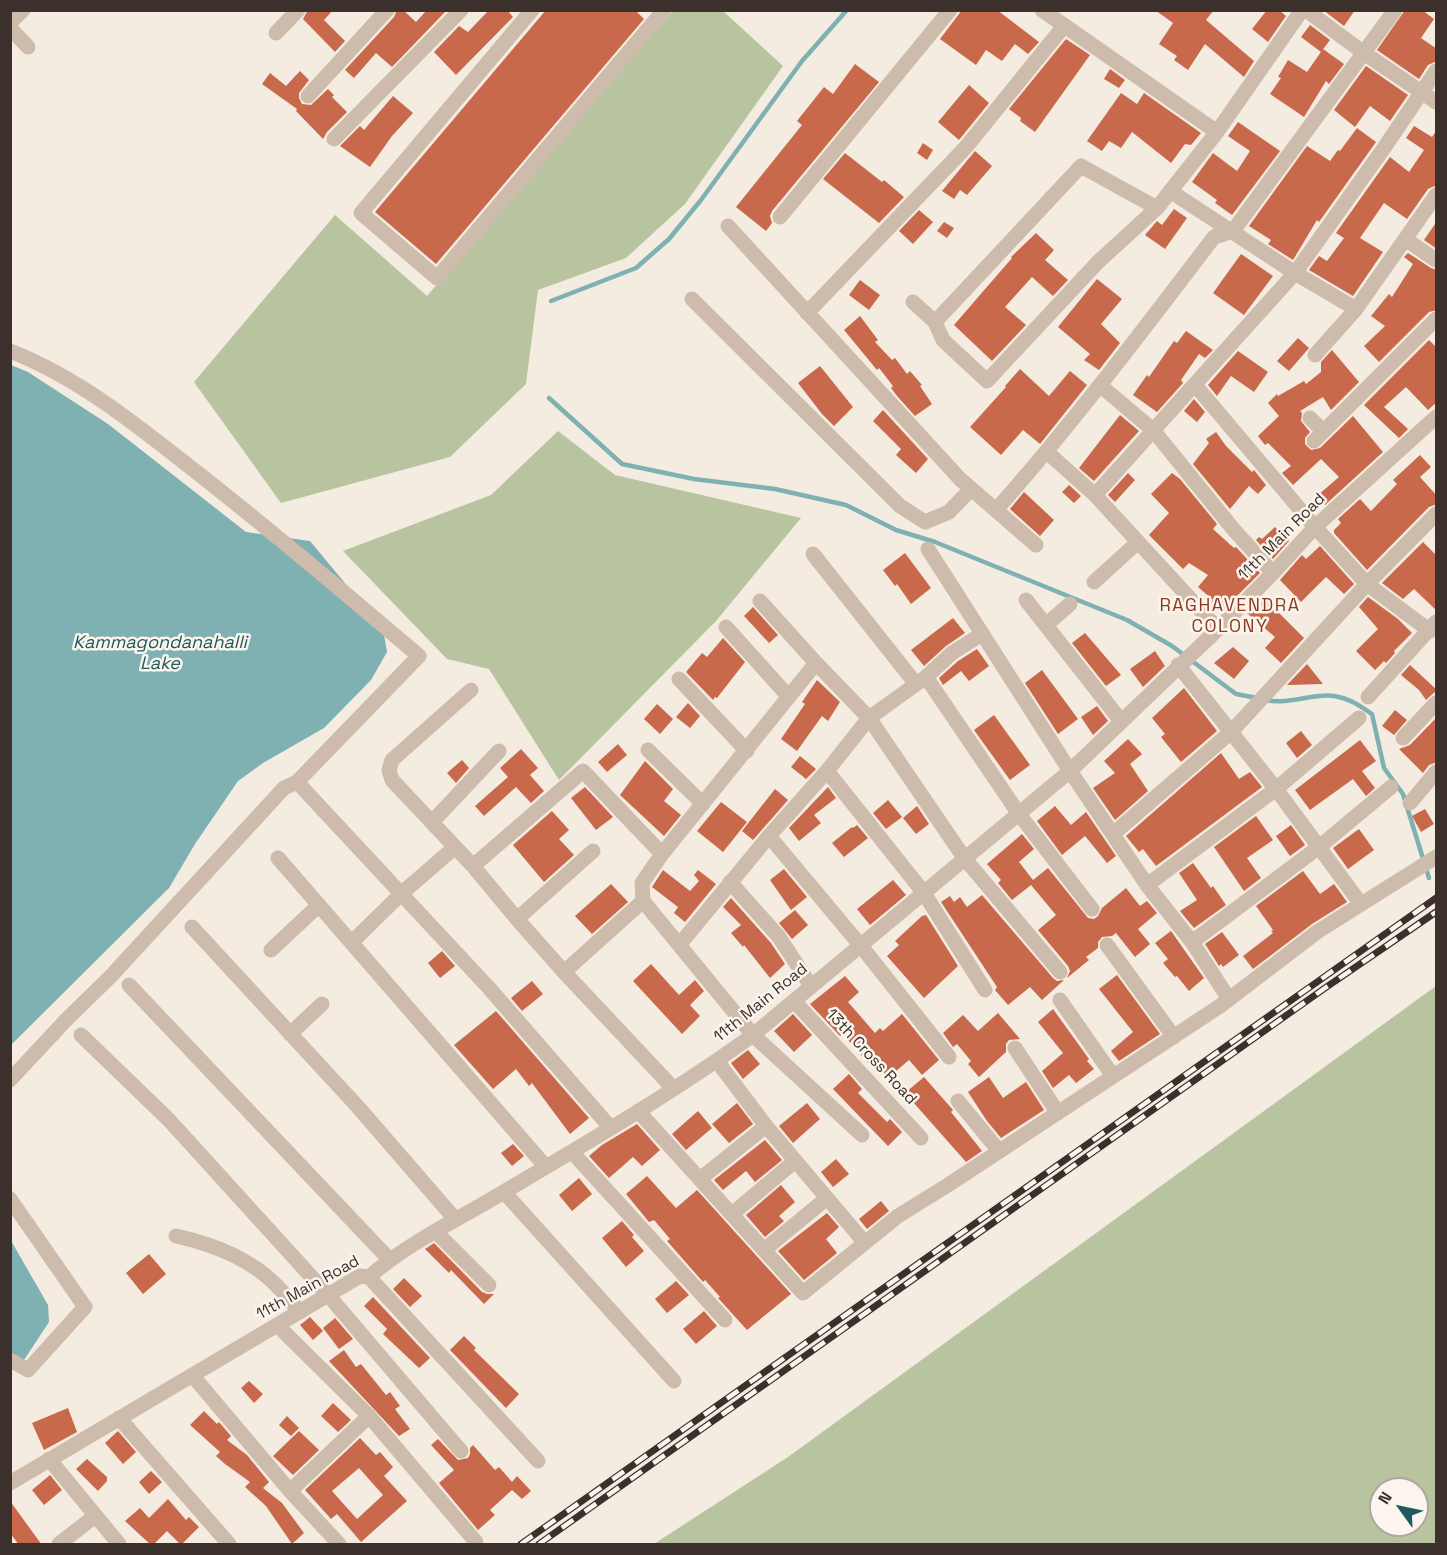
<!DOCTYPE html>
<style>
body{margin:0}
#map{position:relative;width:1447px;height:1555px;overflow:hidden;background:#f4ebe1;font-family:"Space Grotesk",sans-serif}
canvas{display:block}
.frame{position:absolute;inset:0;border:12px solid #3b302b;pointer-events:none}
.north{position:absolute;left:1369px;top:1477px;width:60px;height:60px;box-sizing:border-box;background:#fbf5ee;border:2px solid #aea6a0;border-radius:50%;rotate:303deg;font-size:16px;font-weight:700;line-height:24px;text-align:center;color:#3b302b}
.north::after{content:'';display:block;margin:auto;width:21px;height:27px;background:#1f5a5e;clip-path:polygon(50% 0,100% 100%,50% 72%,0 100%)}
</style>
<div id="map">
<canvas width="1447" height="1555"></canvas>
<div class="frame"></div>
<div class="north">N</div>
</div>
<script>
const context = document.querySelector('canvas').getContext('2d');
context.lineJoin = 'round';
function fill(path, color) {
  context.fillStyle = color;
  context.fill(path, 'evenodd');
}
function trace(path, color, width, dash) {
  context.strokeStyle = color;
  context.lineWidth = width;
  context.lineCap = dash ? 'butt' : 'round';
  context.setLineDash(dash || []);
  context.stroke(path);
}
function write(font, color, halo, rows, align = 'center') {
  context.font = font + ' "Space Grotesk",sans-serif';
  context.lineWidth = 5;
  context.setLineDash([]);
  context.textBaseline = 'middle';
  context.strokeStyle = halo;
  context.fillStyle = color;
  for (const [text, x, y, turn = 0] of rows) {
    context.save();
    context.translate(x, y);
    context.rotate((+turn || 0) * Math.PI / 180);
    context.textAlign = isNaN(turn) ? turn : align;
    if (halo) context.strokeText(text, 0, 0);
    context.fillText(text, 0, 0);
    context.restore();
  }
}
const green = new Path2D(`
 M673 11H723L783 66 685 204 626 258 538 290 526 384 450 457 281 503 194 382 335 215 427 296Z
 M558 431 615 475 801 518 716 621 559 780 489 669 447 659 343 551 491 495Z
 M1436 986V1544H654L788 1457ZM1381 1489H1417V1525H1381Z`);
const water = new Path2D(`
 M11 365 28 372 108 424 246 532 310 541 383 629 387 652 371 680 324 728 263 763 238 781 195 844 169 888 11 1045Z
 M10 1239 48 1305 49 1322 24 1360 10 1368Z`);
const stream = new Path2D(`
 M551 301 636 268 669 239 701 200 802 61 847 10
 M549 398 622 464 694 479 775 489 846 505 896 530 935 542 1127 620 1172 646 1236 694 1257 698
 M1265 700C1291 705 1312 693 1334 696 1349 698 1360 706 1372 714L1384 768 1403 794 1429 878`);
const building = new Path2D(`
 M308 10H333L324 20 345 41 335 52 303 19Z
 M397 10H403L416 22 427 10H447L392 67 376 53 354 78 345 70 394 17Z
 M489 10H507L513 17 456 75 434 52 459 26 468 32Z
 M546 10H635L644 19 436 264 375 212Z
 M962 10H997L1039 42 1028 54 1015 44 1002 61 986 50 976 65 940 39Z
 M1155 10H1214L1206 20 1254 61 1244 77 1205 44 1188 70 1174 60 1177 56 1159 44 1173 23Z
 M1267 10H1279L1286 16 1268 42 1252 29Z
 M1323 10H1355L1344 26Z
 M1405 10H1422L1434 19 1421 38 1437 49V61L1428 65 1419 79 1377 50Z
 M1310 25 1330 40 1321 52 1301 37Z
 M1066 39 1090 55 1035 132 1020 121 1021 118 1009 109Z
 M1323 49 1344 64 1329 84 1326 81 1304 117 1270 94 1281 78 1278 77 1288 60 1307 72Z
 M855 64 879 82 772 211 770 216 772 223 766 231 736 207 802 125 797 121 824 87 833 94Z
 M1366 66 1408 95 1390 121 1370 106 1355 127 1334 110Z
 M1110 69 1125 80 1119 88 1104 79Z
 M300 71 309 80 299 93V98L302 104 311 105 328 89 334 95 332 97 347 112 327 132 323 139 296 111 297 109 262 84 270 73 286 86Z
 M969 85 989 103 959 140 938 122Z
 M1121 93 1137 104 1144 93 1201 133 1191 145 1185 144 1171 163 1132 132 1121 148 1109 141 1102 151 1087 141Z
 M393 96 413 113 392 136 370 167 340 146 360 126 364 130Z
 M1238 122 1280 151 1232 215 1215 203 1217 200 1192 182 1213 153 1237 171 1250 151 1228 136Z
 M1414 126 1432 137 1437 130V185L1428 189 1407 219 1384 203 1360 238 1383 252 1353 296 1309 270 1319 256 1327 261 1344 238 1336 233 1390 157 1409 172 1424 150 1406 138Z
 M1357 128 1376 142 1319 222 1317 220 1293 260 1268 244 1271 240 1249 226 1307 146 1330 161 1338 150 1340 151Z
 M923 143 933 150 927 160 917 153Z
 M975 151 992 166 967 195 960 190 954 199 942 191Z
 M845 153 882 182 884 180 904 197 879 223 823 179Z
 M1174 209 1187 218 1165 249 1145 235 1157 221 1162 225Z
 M919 210 933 222 913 244 899 231Z
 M1437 221V249L1424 240Z
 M944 222 954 228 947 238 937 231Z
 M1036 233 1054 250 1045 260 1068 280 1053 296 1032 277 1005 307 1026 325 992 361 954 325 986 288 1012 258 1011 257Z
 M1408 253 1431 268 1437 270V310L1429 312 1379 362 1364 346 1385 326 1371 316 1389 294 1392 297 1413 264 1404 257Z
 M1241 254 1273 276 1244 315 1213 293Z
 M1097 279 1122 299 1101 324 1120 343 1099 370 1084 360 1090 354 1058 327Z
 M860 280 880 295 869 310 849 295Z
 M860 316 878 340 875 342 892 360 895 358 907 374 910 371 922 385 920 386 932 404 915 416 897 396 891 388 893 386 879 368 877 370 844 330Z
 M1186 331 1213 350 1205 358 1199 354 1181 380 1183 383 1157 412 1133 395 1147 375 1149 377 1174 341 1177 343Z
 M1298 338 1309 348 1289 371 1277 361Z
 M1429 340 1437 348V402L1428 410 1406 387 1384 407 1408 429 1399 438 1364 405Z
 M1332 350 1359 382 1331 410 1323 397 1300 411 1302 413 1301 421 1310 432 1305 438V444L1311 450 1320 448 1353 416 1383 452 1325 505 1317 496 1339 477 1321 459 1293 485 1282 473 1291 466 1268 443 1265 445 1258 436 1279 416 1268 403 1277 394 1278 396 1304 381 1306 384 1321 372V362Z
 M1238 351 1268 372 1254 392 1231 376 1217 396 1208 385Z
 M820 366 853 407 834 426 822 414 798 383Z
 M1020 369 1049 396 1070 371 1087 385 1040 444 1023 430 1001 455 970 427 1006 387 1005 386Z
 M1194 399 1205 412 1197 422 1184 411Z
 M883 410 928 459 916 473 896 455 901 449 873 421Z
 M1120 415 1139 431 1094 481 1079 468Z
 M1216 432 1226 446 1252 472 1254 470 1266 485 1258 494 1249 486 1230 509 1193 464 1209 443 1206 439Z
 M1420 455 1431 467 1420 477 1437 496V504L1429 507 1367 570 1334 533V530L1341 523 1338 519 1360 499 1371 511 1397 484 1393 480Z
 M1128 473 1135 480 1115 502 1108 495Z
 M1172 473 1180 479 1217 524 1213 529 1234 548 1236 547 1260 573 1221 612 1211 602 1213 600 1198 587 1208 575 1189 563 1183 569 1149 535 1169 513 1151 494Z
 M1069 485 1081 496 1074 503 1062 492Z
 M1024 492 1054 520 1040 536 1010 509Z
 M1275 527 1289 541 1273 559 1256 540 1259 537 1262 539Z
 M1423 542 1437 556V611L1414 589 1403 599 1382 583Z
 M1320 546 1354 584 1344 594 1326 577 1301 602 1280 580 1302 555 1306 559Z
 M905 553 931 588 911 604 897 584 895 586 883 570Z
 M1263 597 1304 638 1281 663 1265 648 1275 637 1247 613Z
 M1368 597 1398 619 1412 633 1394 651 1395 653 1386 663 1384 661 1375 670 1356 651 1378 629 1359 607Z
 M753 607 778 635 769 643 744 616Z
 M953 618 965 633 946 646 924 666 911 650Z
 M1085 633 1121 675 1106 686 1072 643Z
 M723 638 745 662 717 698 715 697 713 700 686 672 702 653 707 657Z
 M1233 647 1249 661 1234 679 1214 663Z
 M977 649 989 666 969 681 961 671 943 685 939 678 958 661Z
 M1155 651 1165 666 1143 687 1130 669Z
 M1307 664 1323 684 1287 685Z
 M1410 665 1437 690 1426 700 1419 690 1401 675Z
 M1042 670 1078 719 1058 734 1025 683Z
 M817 680 840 702 828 721 822 716 797 751 781 739 805 704 802 702Z
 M1184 688 1217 731 1181 762 1161 737 1165 734 1152 718Z
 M688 703 700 716 690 728 676 717Z
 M657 704 673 719 660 734 644 719Z
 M1097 706 1108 721 1093 735 1081 717Z
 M1395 710 1407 720 1394 735 1382 726Z
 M994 715 1030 765 1010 780 974 730Z
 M1437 717V762L1429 765 1423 773 1399 749 1410 745Z
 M1301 731 1312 745 1297 758 1286 743Z
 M1128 739 1142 754 1130 764 1148 791 1115 820 1093 788 1115 773 1104 761Z
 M1360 740 1376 761 1362 771 1375 788 1366 796 1353 779 1310 810 1295 790Z
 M618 744 627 755 607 772 598 762Z
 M521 749 538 768 530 775 544 791 531 803 516 787 484 816 475 806 508 777 500 768Z
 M1221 753 1239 779 1250 772 1262 787 1156 866 1143 849 1139 852 1126 836Z
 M800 756 816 769 806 779 791 767Z
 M462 760 469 768 456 783 447 773Z
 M645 761 673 789 664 801 681 815 664 836 620 795Z
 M585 787 613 817 596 830 571 798Z
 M828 787 836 798 814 815 821 823 799 841 789 828Z
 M775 789 788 800 753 840 742 831Z
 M888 800 902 817 886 829 873 813Z
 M721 802 747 822 723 852 697 831Z
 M917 806 929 824 916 834 903 818Z
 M1055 806 1071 825 1086 812 1116 856 1107 863 1085 836 1062 855 1037 821Z
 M1425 809 1434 824 1421 832 1412 816Z
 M552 811 569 830 559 839 574 855 544 882 513 845Z
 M1256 816 1273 840 1247 858 1261 878 1244 891 1214 847Z
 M857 825 868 838 844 857 832 843 852 827 853 828Z
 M1291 825 1305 845 1290 856 1276 836Z
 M1359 829 1374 850 1348 869 1333 848Z
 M1022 834 1034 849 1019 862 1033 880 1048 868 1088 918 1094 919 1098 916 1102 908 1126 888 1140 906 1147 901 1157 913 1138 929 1150 944 1135 957 1116 933 1112 936 1102 937 1098 942V948L1086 957 1089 960 1067 978 1070 971 1068 966 1038 930 1056 915 1031 885 1012 900 998 883 1001 880 987 864Z
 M1193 863 1211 888 1213 886 1226 905 1194 928 1180 911 1197 900 1179 873Z
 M784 869 807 897 791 910 770 880Z
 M663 870 690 891 699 881 694 875 698 870 716 884 685 922 674 913 678 907 652 887Z
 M1303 871 1320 894 1334 884 1347 902 1312 924 1253 969 1243 956 1273 933 1271 931 1273 930 1256 906Z
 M893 880 906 895 870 925 857 909Z
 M611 884 628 902 592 934 575 916Z
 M982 895 1053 978 1057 981 1064 980 1042 1000 1030 987 1008 1005 995 990 997 987 941 902 950 896 954 902 960 897 967 907Z
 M731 898 771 943 785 964 770 978 744 945 743 947 731 933 741 925 723 907Z
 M795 910 808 925 792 939 779 923Z
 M926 915 958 966 924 998 887 956 899 945 895 941 922 916Z
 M1171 931 1204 978 1189 991 1177 976 1175 977 1163 963 1168 959 1155 943Z
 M1222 932 1239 955 1223 967 1221 964 1219 966 1205 944Z
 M442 951 455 966 440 978 428 963Z
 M651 964 679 995 695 980 704 991 690 1005 700 1016 682 1034 633 981Z
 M1117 975 1160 1034 1119 1061 1111 1051 1133 1032 1099 989Z
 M845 976 859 992 848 1002 875 1033 880 1028 883 1031 902 1014 939 1060 922 1075 909 1060 888 1078 874 1061 870 1065 843 1034 840 1036 810 1004Z
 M532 981 543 994 522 1011 511 998Z
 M1053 1009 1089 1059 1087 1061 1094 1069 1076 1083 1069 1075 1053 1088 1042 1071 1063 1053 1038 1022Z
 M496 1011 589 1118 570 1134 532 1083 529 1086 516 1069 493 1089 454 1045Z
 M998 1013 1020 1039 1009 1040 1006 1044V1052L979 1077 968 1064 971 1061 957 1044 953 1047 943 1033 963 1015 978 1031Z
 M793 1014 812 1035 794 1052 774 1031Z
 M748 1050 760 1064 743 1079 731 1063Z
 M849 1074 862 1089 858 1093 887 1122 890 1119 902 1132 888 1146 833 1089Z
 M924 1077 953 1110 951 1112 982 1151 966 1162 905 1093Z
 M989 1077 1003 1098 1026 1082 1044 1110 1001 1138 987 1121 968 1092Z
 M737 1103 753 1124 729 1143 712 1124Z
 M807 1103 820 1119 793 1143 779 1126Z
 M698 1111 712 1128 686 1150 672 1134Z
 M637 1124 660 1150 642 1166 633 1157 609 1178 589 1156 602 1145Z
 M765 1140 782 1160 755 1182 746 1171 723 1190 714 1180Z
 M513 1144 524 1156 512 1166 501 1153Z
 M836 1159 849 1174 833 1187 821 1172Z
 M647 1176 676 1208 697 1190 791 1294 747 1330 718 1298 720 1297 705 1280 703 1282 667 1241 670 1239 654 1220 649 1222 626 1194Z
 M579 1178 592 1194 572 1211 559 1195Z
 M781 1185 795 1202 779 1216 784 1221 765 1237 746 1215Z
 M881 1201 889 1211 867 1229 859 1219Z
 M827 1213 839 1227 826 1239 837 1253 804 1280 778 1251Z
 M622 1221 634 1235 632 1237 644 1251 626 1267 602 1238Z
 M434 1243 482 1292 487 1294H494L484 1304 451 1270 449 1273 425 1249Z
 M149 1254 166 1274 143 1294 126 1273Z
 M404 1278 422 1296 410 1307 393 1289Z
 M676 1281 689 1295 667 1313 655 1299Z
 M373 1297 430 1358 419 1368 383 1334 387 1329 364 1306Z
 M704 1311 717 1326 696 1344 683 1329Z
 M310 1317 323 1331 313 1340 300 1325Z
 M335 1318 353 1339 339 1349 323 1328Z
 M464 1336 476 1348 474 1350 519 1394 506 1408 450 1350Z
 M344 1350 356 1367 361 1364 386 1395 390 1392 400 1406 395 1409 410 1429 399 1436 329 1361Z
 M249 1381 263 1394 254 1403 241 1388Z
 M333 1403 351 1420 338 1432 321 1416Z
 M68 1408 77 1432 44 1450 32 1423Z
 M204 1411 217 1424 219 1422 231 1436 227 1440 247 1455 269 1482 263 1488 282 1503 304 1533 292 1544 266 1506 245 1487 250 1482 225 1464 216 1456 220 1452 190 1425Z
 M287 1416 299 1428 291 1436 279 1425Z
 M118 1431 136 1452 123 1464 105 1443Z
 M299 1431 319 1450 293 1475 273 1456Z
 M360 1438 376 1455 380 1452 393 1467 384 1476 407 1501 361 1542 337 1514 331 1519 305 1490ZM359 1468 383 1495 357 1519 332 1491Z
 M438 1439 458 1460 468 1458 470 1454V1448L473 1445 495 1470 499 1467 512 1482 517 1476 531 1491 522 1499 512 1490 490 1510 495 1515 478 1530 439 1483 454 1470 431 1445Z
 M87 1459 107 1477V1481L98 1491 76 1469Z
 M151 1471 162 1482 149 1494 139 1482Z
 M50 1475 62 1490 44 1505 32 1490Z
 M168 1499 186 1520 189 1517 199 1527 181 1545 167 1531 153 1545H151L125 1521 140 1508 149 1518Z
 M10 1501 42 1545H19L10 1533Z`);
const minor = new Path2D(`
 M532 10 361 213 437 278 664 10
 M1042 10 1217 132
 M1306 10 1364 53 1436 102
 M10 23 23 10
 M10 28 28 47
 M276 33 298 10
 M308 96 387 10
 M334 139 461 10
 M1170 191 1295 273 1384 148 1436 71
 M1157 208 1081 166 935 322 943 340 987 381 1098 262 1157 208 1217 132 1302 10
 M780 217 950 10
 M728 226 960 479 1036 545
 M1405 239 1436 260
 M692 299 900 506 925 522 949 512 971 489
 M913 302 935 322
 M807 313 966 147 1064 26
 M10 351C77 377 134 423 190 467 268 528 344 592 419 656L297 782 284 788 111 976 66 1020 10 1080
 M1315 355 1356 309 1436 195
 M1195 385 1315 527 1367 584 1430 631
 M1101 386 1153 430 1234 530 1273 573
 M1310 418 1323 431
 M1314 441 1436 319
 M1047 452 1095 495 1218 629
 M1095 495 1295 273 1356 309
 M996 510C1073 423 1143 330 1214 237L1233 231 1395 10
 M928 549 1070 771 1147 885 1192 942 1229 999
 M813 554 916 684
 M1094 582 1138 542
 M1026 600 1121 721
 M760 601 816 663
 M1046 625 1070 604
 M726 627 789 697
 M926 677 1019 814 1092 909
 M679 679 747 751
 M471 690 392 760 389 770 392 780 473 866 517 919 564 972 673 1088
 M1368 697 1436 622
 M1359 718 1276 789 1361 904
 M1403 738 1436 703
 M648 750 703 804
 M827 771 924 893 985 990
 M297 782 489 988 610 1127
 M1410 803 1436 772
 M432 822 499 751
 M1113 834 1231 732 1367 584 1436 514
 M769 836 861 946 949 1057
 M278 858 546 1167
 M473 866 583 771 662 854
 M730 882 779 937 811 986
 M1147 885 1276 789 1178 665
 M517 919 593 851
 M192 927 358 1107 455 1219
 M352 942 402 893 454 848
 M1192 942 1319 847 1391 787
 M680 944 769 836 827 771 869 718 926 677 952 653 982 634
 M1107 945 1174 1037
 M271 950 319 905
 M564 972 643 901
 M129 985 389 1259
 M1060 1000 1113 1076
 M794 1001 921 1138
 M290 1034 322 1004
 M81 1035 169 1120 328 1295 461 1451
 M1015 1048 1058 1113
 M717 1061 766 1126 865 1243
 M958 1101 999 1151
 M638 1111 803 1293 898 1216 948 1185 1220 1006 1317 932 1436 857
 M862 1135 753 1035 643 901 642 883 662 854 816 663 869 718 965 859 1060 972
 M572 1152 725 1320
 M700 1179 766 1126
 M504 1192 674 1381
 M10 1199 85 1307 28 1370 10 1360
 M732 1214 795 1161
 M435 1231 489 1285
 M176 1236C212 1244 248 1257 275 1284 284 1293 292 1302 300 1312
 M764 1250 827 1198
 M369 1277 538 1461
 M277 1325 369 1416 476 1542
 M192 1375 290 1491 339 1544
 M119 1418 229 1544
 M49 1459 119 1544
 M10 1483 360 1276 369 1277C410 1241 460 1219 507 1190 590 1141 674 1092 753 1035L1070 771 1218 629 1273 573 1315 527 1436 417
 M290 1491 369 1416
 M59 1544 95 1516`);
const rail = new Path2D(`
 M521 1544 1436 898
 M539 1544 1325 988 1436 912`);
const streetNames = [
 ["11th Main Road",1282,537,-45],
 ["11th Main Road",761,1003,-39],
 ["13th Cross Road",871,1057,47],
 ["11th Main Road",308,1288,-29]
];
const neighbourhoodNames = [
 ["RAGHAVENDRA",1230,606],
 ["COLONY",1230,627]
];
const waterNames = [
 ["Kammagondanahalli",160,643],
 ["Lake",160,664]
];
fill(green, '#b8c4a0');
fill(water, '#7fb0b2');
trace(stream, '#7fb0b2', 4.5);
fill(building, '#c8694b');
trace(minor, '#cdbbac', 15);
trace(rail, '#3b302b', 7);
trace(rail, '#fbf5ee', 4.5, [14]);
write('16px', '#3b302b', '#fbf5ee', streetNames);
context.letterSpacing = '1.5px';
write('18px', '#8c3b22', '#fbf5ee', neighbourhoodNames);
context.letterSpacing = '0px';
write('italic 18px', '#1f5a5e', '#fbf5ee', waterNames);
</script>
